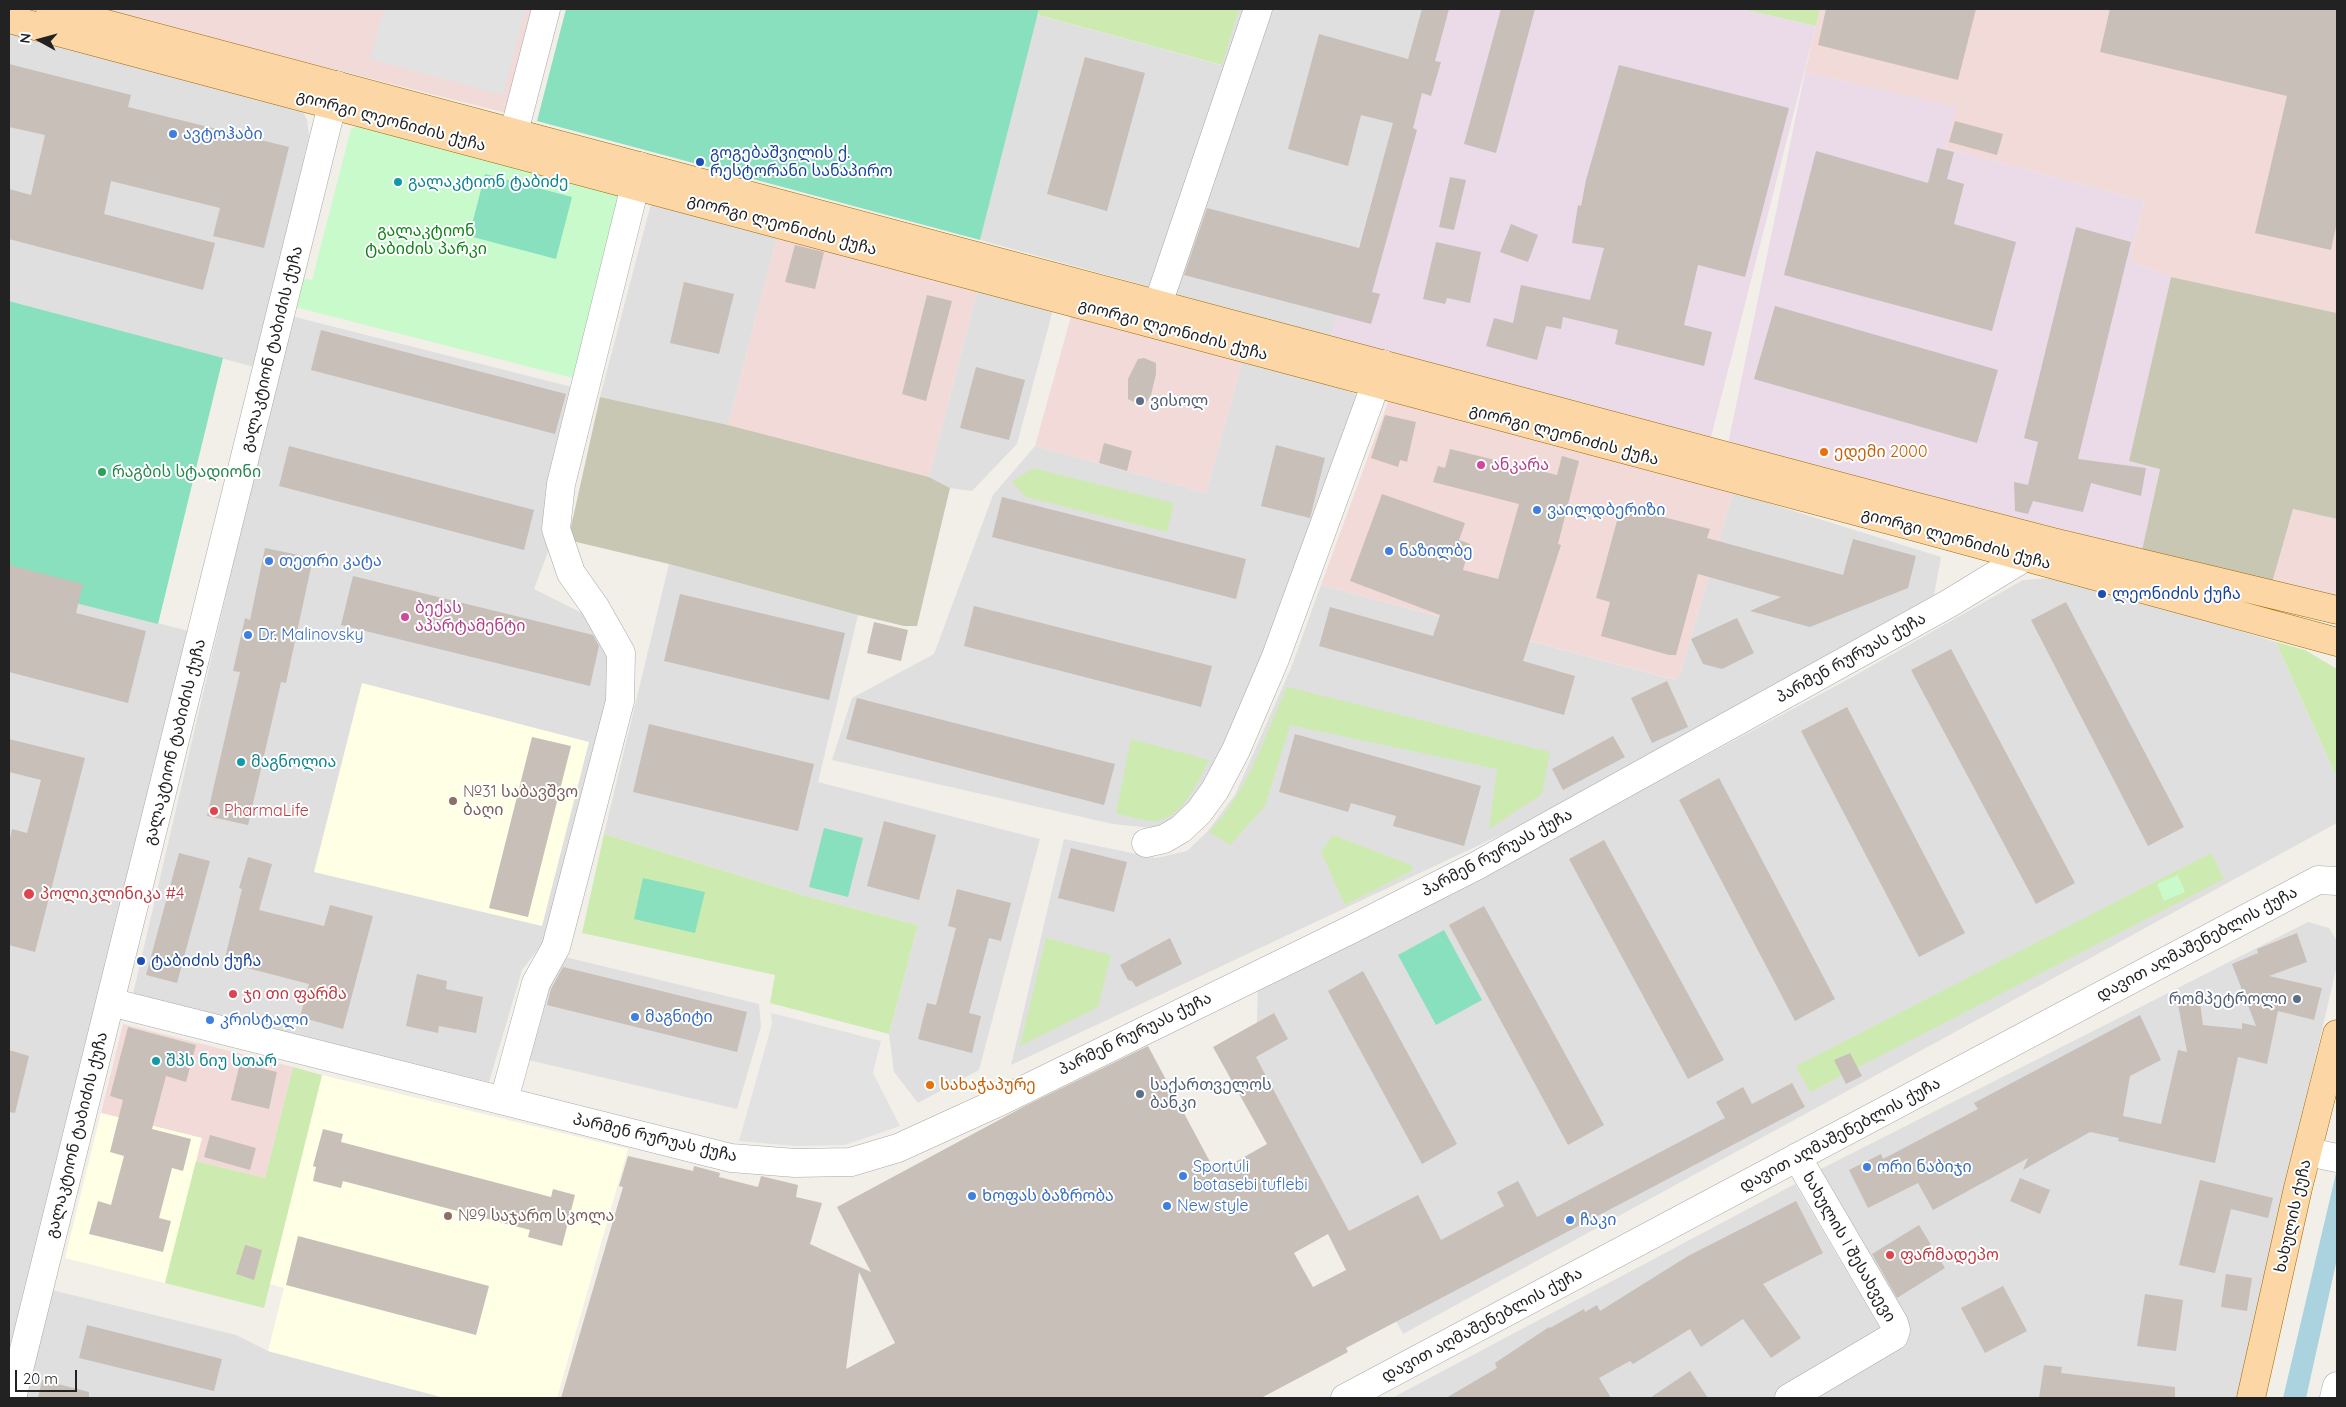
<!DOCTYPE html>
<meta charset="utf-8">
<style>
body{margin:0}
#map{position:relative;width:2346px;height:1407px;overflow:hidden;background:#f2efe9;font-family:Quicksand,sans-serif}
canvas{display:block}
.frame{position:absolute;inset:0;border:10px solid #222;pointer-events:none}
.north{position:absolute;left:15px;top:15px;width:50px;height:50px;-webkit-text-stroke:4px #fff;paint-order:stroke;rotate:277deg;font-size:14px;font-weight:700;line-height:20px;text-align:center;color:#222}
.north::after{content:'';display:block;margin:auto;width:18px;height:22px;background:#222;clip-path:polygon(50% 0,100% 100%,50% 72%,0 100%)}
.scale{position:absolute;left:15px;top:1370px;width:62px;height:22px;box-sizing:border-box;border:2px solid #222;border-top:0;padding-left:6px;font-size:15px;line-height:18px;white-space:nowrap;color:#222;-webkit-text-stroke:4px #fff;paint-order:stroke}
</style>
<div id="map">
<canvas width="2346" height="1407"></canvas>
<div class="frame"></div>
<div class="north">N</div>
<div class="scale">20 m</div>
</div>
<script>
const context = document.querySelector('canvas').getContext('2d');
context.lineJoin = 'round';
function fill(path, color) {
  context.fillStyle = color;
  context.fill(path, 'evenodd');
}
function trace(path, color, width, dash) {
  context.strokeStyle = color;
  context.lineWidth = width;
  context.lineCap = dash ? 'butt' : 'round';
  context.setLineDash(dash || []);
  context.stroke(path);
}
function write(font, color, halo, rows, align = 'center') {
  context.font = font + ' Quicksand,"Noto Sans Georgian",sans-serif';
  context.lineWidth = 4;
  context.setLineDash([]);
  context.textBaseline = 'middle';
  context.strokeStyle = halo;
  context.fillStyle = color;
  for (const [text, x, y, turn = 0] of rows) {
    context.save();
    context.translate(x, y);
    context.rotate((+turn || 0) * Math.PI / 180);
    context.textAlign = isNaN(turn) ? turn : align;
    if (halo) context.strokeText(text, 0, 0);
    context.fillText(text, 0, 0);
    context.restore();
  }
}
const residential = new Path2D(`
 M1239 9H1429L1331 337 980 240 1037 15 1221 65Z
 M9 27 297 103 307 119 309 137 254 367 9 301Z
 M652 200 777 236 728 425 600 397Z
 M979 285 1054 306 1017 444 972 491 950 488 929 477Z
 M291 316 580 389 555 533 534 589 590 617 617 655 550 934 522 970 489 1082 133 994Z
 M1244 356 1362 396 1210 794 1162 829 1113 824 832 760 852 698 934 654 993 495 1035 446 1206 493Z
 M1733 492 1941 557 1934 595 1539 817 1011 1065 1064 839 1156 858 1187 851 1207 832 1235 795 1291 668 1321 585 1675 680 1681 672Z
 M669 564 858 615 818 782 1040 839 979 1070 918 1103 894 1072 889 1034 918 925 806 896 604 834Z
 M2050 578 2104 589 2276 642 2337 778V823L1403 1334 1256 1057 1258 983 1484 875 1854 676 2023 580Z
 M9 586 201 634 9 1398Z
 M2308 922 2329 928 2337 941V965L2237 1398H1804L1907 1338 1815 1172Z
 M557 955 759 1004 761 1027 737 1109 520 1058Z
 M1795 1184 1883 1333 1775 1398H1392Z
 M52 1290 236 1335 268 1351 445 1398H26Z`);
const commercial = new Path2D(`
 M97 9H533L506 113Z
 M1820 9H2337V313L2171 277 2130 261 2144 201 1946 148 1955 107 1805 72Z
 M777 236 979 285 929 477 728 425Z
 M1073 309 1244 356 1206 493 1035 446Z
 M1391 394 1733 492 1681 672 1676 680 1321 585Z
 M2293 509 2337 519V598L2272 583Z
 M123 1024 293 1067 265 1178 196 1161 201 1138 101 1113Z`);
const industrial = new Path2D(`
 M1429 9H1741L1816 26 1710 441 1331 337Z
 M1805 72 1956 107 1946 148 2144 201 2130 261 2171 277 2129 461 2160 468 2142 550 1728 444Z`);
const education = new Path2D(`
 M362 683 589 742 542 926 314 872Z
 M322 1075 628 1149 557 1398H445L268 1351 284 1288 270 1284Z
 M101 1113 202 1138 165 1283 65 1258Z`);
const construction = new Path2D(`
 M2171 277 2337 313V519L2293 509 2272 583 2142 550 2160 469 2129 461Z
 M600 397 728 425 929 477 950 488 917 626H904L858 615 669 564 568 540Z`);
const grass = new Path2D(`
 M1039 9H1239L1222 65 1038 15Z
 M1741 9H1820L1816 26Z
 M1033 468 1174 503 1167 532 1026 497 1012 482Z
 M2276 642 2305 650 2337 669V778Z
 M1287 687 1550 752 1542 794 1489 829 1497 769 1290 725 1265 806 1230 845 1209 832C1248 792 1264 737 1287 687Z
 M1131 739 1209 760C1199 781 1179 824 1151 821 1139 820 1127 816 1116 813Z
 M604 834 806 896 918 925 889 1034 770 1003 775 975 582 933Z
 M1333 835 1411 865 1413 870 1345 905 1321 852Z
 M2211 853 2224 879 1810 1092 1796 1066Z
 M1046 938 1111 955 1098 1007 1020 1046Z
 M293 1067 322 1075 264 1308 165 1283 196 1161 265 1178Z`);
const park = new Path2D(`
 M364 123 626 193 581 380 295 307 302 278 312 280 351 129Z
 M2178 875 2185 892 2164 901 2157 884Z`);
const pitch = new Path2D(`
 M566 9H1039L980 240 537 121Z
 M485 174 572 197 556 259 469 236Z
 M9 301 223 358 158 624 9 586Z
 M824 828 863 838 848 897 809 887Z
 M643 878 705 892 695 933 634 919Z
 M1444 930 1482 1000 1436 1025 1398 955Z`);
const parking = new Path2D(`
 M384 9H526L503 95 370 59Z
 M771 1013 881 1041 873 1073 900 1126 845 1145 796 1146 739 1141 772 1024Z`);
const water = new Path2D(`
 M2337 1169V1259L2306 1398H2283Z`);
const building = new Path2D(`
 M1422 9H1449L1435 61 1441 62 1431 96 1422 93 1413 128 1417 130 1372 292 1380 294 1371 324 1184 275 1207 208 1359 248 1393 123 1361 115 1348 166 1288 149 1319 34 1408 59Z
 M1501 9H1535L1496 153 1464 144Z
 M1826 9H1976L1958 80 1818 45Z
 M2110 9H2337V222L2331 250 2255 233 2287 96 2100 52Z
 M1085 57 1145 73 1107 211 1047 194Z
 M9 64 131 95 128 107 289 147 264 248 213 236 220 208 111 181 104 214 215 243 203 290 9 239V189L31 195 45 135 9 127Z
 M1619 65 1789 108 1745 277 1698 265 1684 325 1712 332 1704 366 1615 344 1618 330 1563 317 1561 329 1546 326 1537 360 1486 346 1494 318 1513 323 1521 285 1590 300 1604 248 1572 243 1578 205 1581 206 1586 180Z
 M1955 121 2003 134 1997 155 1949 142Z
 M1937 148 1954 152 1947 179 1964 184 1954 224 2016 242 1992 331 1784 275 1816 151 1928 183Z
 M1450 177 1466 180 1454 230 1439 227Z
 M1511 224 1538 235 1528 262 1500 252Z
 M2076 227 2131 242 2078 459 2146 468 2141 496 2091 483 2083 512 2033 501 2028 514 2015 511 2014 482 2028 485 2038 442 2024 438Z
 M1436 242 1481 252 1470 303 1447 298 1445 304 1423 299Z
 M795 245 824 252 815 289 785 282Z
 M684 282 734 294 719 354 670 343Z
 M927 295 952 301 926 401 902 394Z
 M1775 306 1998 370 1977 443 1754 379Z
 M321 330 566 394 555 434 311 370Z
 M1144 358 1156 363V374L1151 395 1146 403 1140 405 1128 399V379L1138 359Z
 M976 367 1025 380 1009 440 960 428Z
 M1385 415 1416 422 1407 462 1400 460 1398 467 1371 458Z
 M1104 443 1132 451 1127 471 1099 463Z
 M1276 445 1325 458 1310 518 1261 506Z
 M289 446 534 510 524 550 279 486Z
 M1450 449 1557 475 1562 456 1579 461 1558 544 1561 545 1523 661 1575 676 1564 715 1319 646 1330 607 1433 636 1440 615 1350 581 1382 494 1465 523 1459 540 1470 544 1463 570 1498 579 1519 504 1433 482 1438 466 1445 468Z
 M1002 497 1246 559 1236 599 992 537Z
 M1621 506 1710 529 1707 538 1843 575 1853 539 1916 556 1908 588 1810 627 1750 611 1781 597 1698 574 1676 655H1669L1601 636 1610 602 1596 598Z
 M265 548 313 558 286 683 281 682 248 825 207 816 240 672 233 671 245 618 250 620Z
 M9 565 83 584 76 613 146 631 128 703 9 672Z
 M353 576 593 635 599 646 590 686 341 625Z
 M680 594 845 633 829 700 664 661Z
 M2066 602 2184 827 2148 846 2031 620Z
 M974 606 1212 666 1201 707 964 646Z
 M1737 618 1754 653 1722 669 1703 664 1691 639Z
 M874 622 908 630 901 661 867 653Z
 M1951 649 2075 883 2036 904 1911 670Z
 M1667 681 1688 727 1652 743 1631 698Z
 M857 698 1115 764 1104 805 846 739Z
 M1847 707 1965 933 1919 957 1801 731Z
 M649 724 814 764 798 831 633 792Z
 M1295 734 1481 786 1464 846 1393 826 1396 816 1351 803 1348 812 1279 792Z
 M1613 736 1625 757 1563 790 1552 769Z
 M532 737 571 746 528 917 489 908Z
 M9 739 85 758 35 952 9 945V843L12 829 27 833 41 780 9 772Z
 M1719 778 1835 999 1795 1021 1679 800Z
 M884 821 936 835 919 900 867 886Z
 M1604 840 1724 1060 1688 1079 1569 859Z
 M1071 848 1127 862 1114 912 1058 898Z
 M179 853 210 861 177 983 146 975Z
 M248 857 272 864 259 910 324 926 330 905 373 916 343 1029 300 1017 309 984 224 962 242 889 239 888Z
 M957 889 1011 903 1001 941 989 938 969 1013 981 1016 972 1053 918 1039 927 1003 936 1005 956 928 948 926Z
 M1484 906 1604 1125 1568 1145 1449 925Z
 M2297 933 2307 962 2269 976 2322 988 2314 1020 2278 1011 2267 1064 2238 1057 2215 1163 2118 1141 2119 1138 2090 1132 2023 1170 2028 1158 1933 1210 1918 1183 1868 1208 1849 1170 1881 1154 1883 1159 1978 1109 1974 1103 2140 1015 2161 1060 2130 1076 2123 1116 2161 1124 2178 1050 2187 1052 2177 999 2199 995 2203 1025 2242 1029V1023L2256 1026 2232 964 2258 953 2257 949Z
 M1170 938 1182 964 1136 987 1132 981 1128 980 1120 965Z
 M563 967 747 1012 737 1052 547 1005 551 989Z
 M1363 971 1457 1144 1422 1164 1328 991Z
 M417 974 447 981 446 989 483 997 476 1033 439 1026 438 1033 406 1026Z
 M1274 1013 1288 1039 1256 1057 1349 1231 1418 1195 1441 1240 1504 1206 1497 1192 1518 1181 1537 1217 1725 1118 1716 1102 1743 1087 1752 1104 1792 1083 1805 1107 1346 1348 1348 1352 1261 1398H561L623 1187 619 1186 628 1156 693 1171 694 1166 720 1173 719 1177 758 1187 761 1176 798 1185 796 1197 822 1203 810 1244 871 1272 837 1207 1025 1106 1148 1046 1216 1173 1267 1144 1213 1047ZM1328 1234 1346 1270 1313 1287 1294 1253ZM859 1272 895 1343 846 1369Z
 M128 1027 196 1045 186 1082 166 1076 152 1129 191 1139 183 1171 172 1168 159 1218 171 1221 163 1252 89 1234 98 1201 111 1205 124 1156 110 1152 123 1100 110 1096Z
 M9 1050 29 1056 15 1113 9 1112Z
 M1850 1053 1862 1076 1846 1084 1834 1060Z
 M240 1063 277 1072 269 1109 231 1100Z
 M323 1129 343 1134 341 1142 551 1197 553 1189 575 1195 562 1246 528 1237 530 1230 343 1181 341 1188 313 1181 316 1167 313 1166Z
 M210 1135 256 1148 250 1170 204 1157Z
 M2020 1178 2050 1190 2040 1214 2010 1201Z
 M2200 1180 2273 1198 2268 1218 2231 1209 2215 1273 2179 1265Z
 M1796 1201 1823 1253 1763 1284 1801 1338 1771 1358 1743 1319 1701 1347 1690 1329 1633 1364 1630 1361 1599 1378 1611 1398H1446L1497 1368 1495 1363 1549 1327 1550 1328 1584 1309 1585 1312 1597 1305 1600 1311 1688 1256Z
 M1919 1225 1945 1268 1897 1298 1872 1254Z
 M298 1236 489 1286 476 1335 286 1285Z
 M245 1245 262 1250 254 1280 236 1274Z
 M2226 1274 2252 1278 2247 1311 2221 1307Z
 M2003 1286 2027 1331 1985 1353 1961 1308Z
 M2145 1294 2183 1300 2176 1351 2137 1346Z
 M87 1325 222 1359 214 1391 79 1358Z
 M2044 1365 2062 1367 2061 1373 2175 1387V1398H2039Z
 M1690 1371 1708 1398H1650Z
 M42 1380 89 1392V1398H38Z`);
const minor = new Path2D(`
 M514 132 546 9
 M1158 304 1258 9
 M1146 843 1164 839 1181 829 1199 812 1215 790 1236 750 1275 659 1383 364
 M110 1002 731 1158 795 1163 851 1162 898 1148 1001 1101 1352 929 1476 866 1948 604 2040 548
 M504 1100 536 983 556 947 620 701 621 653 595 607 571 573 556 529 561 484 640 166
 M2308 1152 2337 1158
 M12 1398 337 85
 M1345 1398 2318 880 2337 881
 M1789 1398 1894 1336 1896 1330 1894 1323 1797 1157
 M2334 1398 2337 1386`);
const major = new Path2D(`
 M50 9 1910 505 2053 542 2337 610
 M9 19 1904 524 2337 642
 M2251 1398 2298 1188 2337 1034`);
const markers = [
 [173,134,5,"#3f7fe0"],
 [700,162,5,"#1a4fb4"],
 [398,182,5,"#0f9aa8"],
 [1140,401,5,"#5c6f8a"],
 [1824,452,5,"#e8710a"],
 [1481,465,5,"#d1479c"],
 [102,472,5,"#2e9e5b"],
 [1537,510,5,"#3f7fe0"],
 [1389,551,5,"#3f7fe0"],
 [269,561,5,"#3f7fe0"],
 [2102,594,5,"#1a4fb4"],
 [405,617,5,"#d1479c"],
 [248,635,5,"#3f7fe0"],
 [241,762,5,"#0f9aa8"],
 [453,801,5,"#8d6e63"],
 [214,811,5,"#e0444e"],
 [29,894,6,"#e0444e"],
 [141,961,5,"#1a4fb4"],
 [233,994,5,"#e0444e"],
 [2297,999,5,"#5c6f8a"],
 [635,1017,5,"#3f7fe0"],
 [210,1020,5,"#3f7fe0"],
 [156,1061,5,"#0f9aa8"],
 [930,1085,5,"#e8710a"],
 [1140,1094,5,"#5c6f8a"],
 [1867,1167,5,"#3f7fe0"],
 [1183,1176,5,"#3f7fe0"],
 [972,1196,5,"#3f7fe0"],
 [1167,1206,5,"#3f7fe0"],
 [448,1216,5,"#8d6e63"],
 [1570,1220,5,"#3f7fe0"],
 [1890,1255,5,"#e0444e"]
];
const streetNames = [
 ["გიორგი ლეონიძის ქუჩა",391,121,15],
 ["გიორგი ლეონიძის ქუჩა",782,225,15],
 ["გიორგი ლეონიძის ქუჩა",1173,330,15],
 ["გალაკტიონ ტაბიძის ქუჩა",272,349,-76],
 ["გიორგი ლეონიძის ქუჩა",1564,435,15],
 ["გიორგი ლეონიძის ქუჩა",1956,539,15],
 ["პარმენ რურუას ქუჩა",1851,658,-29],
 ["გალაკტიონ ტაბიძის ქუჩა",175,742,-76],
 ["პარმენ რურუას ქუჩა",1497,853,-28],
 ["დავით აღმაშენებლის ქუჩა",2197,944,-28],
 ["პარმენ რურუას ქუჩა",1135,1034,-26],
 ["გალაკტიონ ტაბიძის ქუჩა",77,1135,-76],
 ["დავით აღმაშენებლის ქუჩა",1840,1135,-28],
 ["პარმენ რურუას ქუჩა",655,1138,13],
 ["ხახულის ქუჩა",2293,1216,-77],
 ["ხახულის I შესახვევი",1849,1247,60],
 ["დავით აღმაშენებლის ქუჩა",1482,1325,-28]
];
const shopNames = [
 ["ავტოჰაბი",183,134],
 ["ვაილდბერიზი",1547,510],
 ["ნაზილბე",1399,551],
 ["თეთრი კატა",279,561],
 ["Dr. Malinovsky",258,635],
 ["მაგნიტი",645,1017],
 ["კრისტალი",220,1020],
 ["Sportuli",1193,1167],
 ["botasebi tuflebi",1193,1185],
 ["ორი ნაბიჯი",1877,1167],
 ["Ხოფას Ბაზრობა",982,1196],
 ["New style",1177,1206],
 ["ჩაკი",1580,1220]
];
const transitNames = [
 ["გოგებაშვილის ქ.",710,153],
 ["რესტორანი სანაპირო",710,171],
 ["ლეონიძის ქუჩა",2112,594],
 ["ტაბიძის ქუჩა",151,961]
];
const cultureNames = [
 ["გალაკტიონ ტაბიძე",408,182],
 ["მაგნოლია",251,762],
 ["შპს ნიუ სთარ",166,1061]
];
const parkNames = [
 ["გალაკტიონ",426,231],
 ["ტაბიძის პარკი",426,249]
];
const serviceNames = [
 ["ვისოლ",1150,401],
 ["რომპეტროლი",2287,999,"right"],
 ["საქართველოს",1150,1085],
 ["ბანკი",1150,1103]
];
const foodNames = [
 ["ედემი 2000",1834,452],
 ["სახაჭაპურე",940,1085]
];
const hotelNames = [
 ["ანკარა",1491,465],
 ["ბექას",415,608],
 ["აპარტამენტი",415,626]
];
const leisureNames = [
 ["რაგბის სტადიონი",112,472]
];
const educationNames = [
 ["№31 საბავშვო",463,792],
 ["ბაღი",463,810],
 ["№9 საჯარო სკოლა",458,1216]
];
const healthNames = [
 ["PharmaLife",224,811],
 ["პოლიკლინიკა #4",40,894],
 ["ჯი თი ფარმა",243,994],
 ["ფარმადეპო",1900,1255]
];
fill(residential, '#e0dfdf');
fill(commercial, '#f2dad9');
fill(industrial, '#ebdbe8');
fill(education, '#ffffe5');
fill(construction, '#c7c7b4');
fill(grass, '#cdebb0');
fill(park, '#c8facc');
fill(pitch, '#88e0be');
fill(parking, '#e2e2e2');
fill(water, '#aad3df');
fill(building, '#c7bfb8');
trace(minor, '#a9a9a9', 29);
trace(major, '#a06b00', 29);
trace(minor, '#fff', 28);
trace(major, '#fcd6a4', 28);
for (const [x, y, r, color] of markers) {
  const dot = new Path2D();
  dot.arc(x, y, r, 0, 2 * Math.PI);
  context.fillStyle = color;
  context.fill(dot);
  trace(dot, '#fff', 2);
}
write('16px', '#222', '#fff', streetNames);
write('16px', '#366cbe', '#fff', shopNames, 'left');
write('16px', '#164399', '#fff', transitNames, 'left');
write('16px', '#0d838f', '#fff', cultureNames, 'left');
write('16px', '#0c8416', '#fff', parkNames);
write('16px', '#4e5e75', '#fff', serviceNames, 'left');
write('16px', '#c56008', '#fff', foodNames, 'left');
write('16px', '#b23c85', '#fff', hotelNames, 'left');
write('16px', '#27864d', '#fff', leisureNames, 'left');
write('16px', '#785e54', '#fff', educationNames, 'left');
write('16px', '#be3a42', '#fff', healthNames, 'left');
</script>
